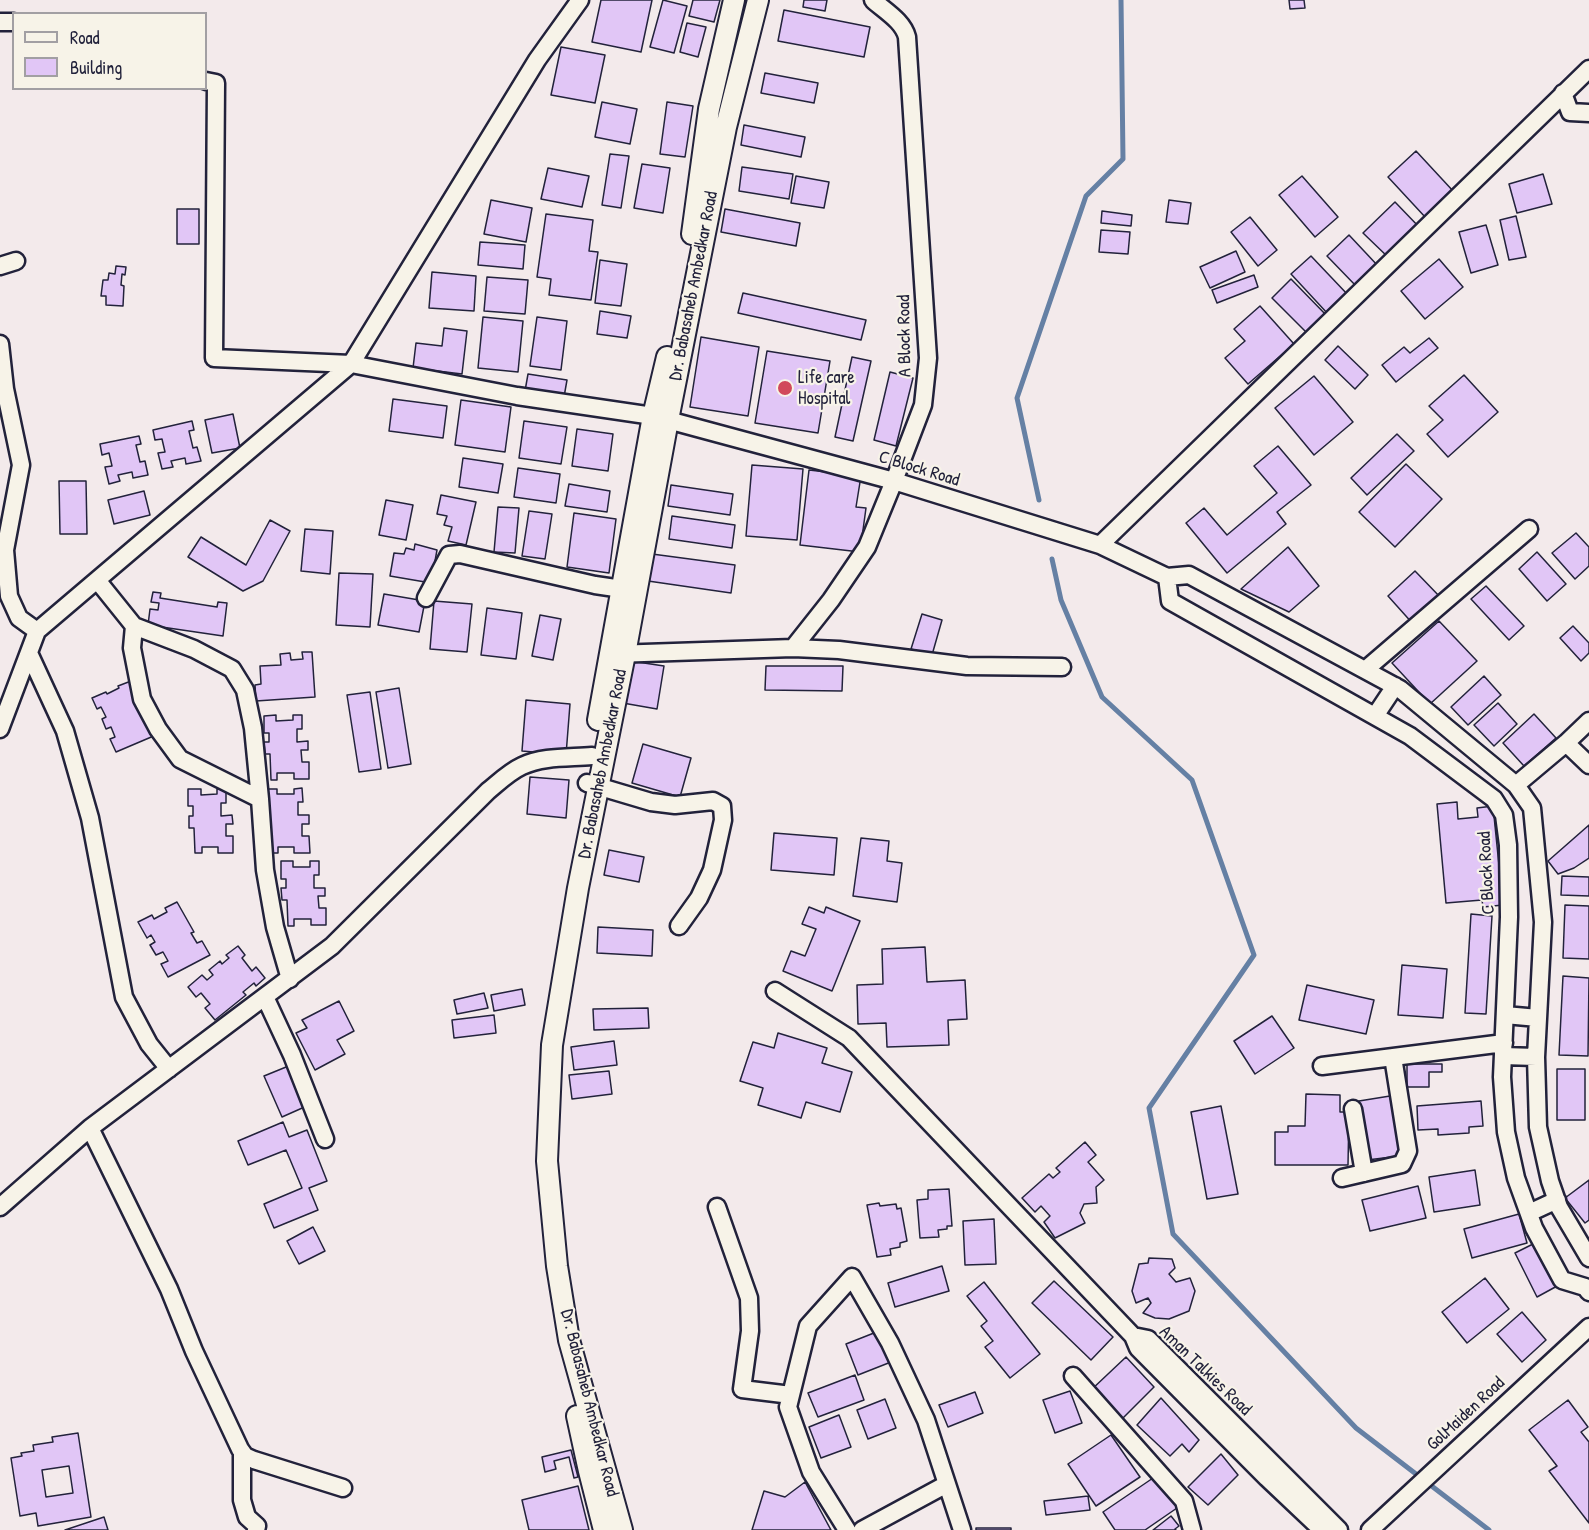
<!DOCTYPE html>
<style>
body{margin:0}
#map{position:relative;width:1589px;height:1530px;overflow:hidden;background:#f3eaeb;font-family:"Patrick Hand",sans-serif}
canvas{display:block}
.legend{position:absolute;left:12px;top:12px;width:195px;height:78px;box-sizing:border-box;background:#f7f3e8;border:2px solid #a29fa3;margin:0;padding:8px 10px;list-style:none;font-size:18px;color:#22223b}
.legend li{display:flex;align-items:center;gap:12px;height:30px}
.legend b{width:30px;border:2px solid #a29fa3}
</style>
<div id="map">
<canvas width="1589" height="1530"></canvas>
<ul class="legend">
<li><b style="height:8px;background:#f7f3e8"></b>Road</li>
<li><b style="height:16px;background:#e1c6f6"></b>Building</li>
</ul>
</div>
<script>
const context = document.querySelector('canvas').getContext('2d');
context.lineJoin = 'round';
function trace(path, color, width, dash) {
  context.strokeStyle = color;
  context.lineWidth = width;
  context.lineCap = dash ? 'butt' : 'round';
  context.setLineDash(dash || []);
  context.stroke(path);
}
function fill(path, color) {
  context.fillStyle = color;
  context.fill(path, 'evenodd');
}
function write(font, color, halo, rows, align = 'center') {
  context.font = font + ' "Patrick Hand",sans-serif';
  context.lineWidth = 4.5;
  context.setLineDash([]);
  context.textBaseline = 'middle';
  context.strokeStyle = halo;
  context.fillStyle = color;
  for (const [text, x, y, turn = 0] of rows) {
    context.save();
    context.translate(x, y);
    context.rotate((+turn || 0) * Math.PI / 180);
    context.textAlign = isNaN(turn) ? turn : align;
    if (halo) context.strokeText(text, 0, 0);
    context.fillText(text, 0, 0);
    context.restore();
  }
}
const stream = new Path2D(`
 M1039 500 1017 398 1086 196 1123 159 1121 0
 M1052 559 1061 600 1102 697 1192 780 1254 955 1149 1108 1173 1234 1356 1428 1489 1530`);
const building = new Path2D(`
 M601 0H652L641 52 592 42Z
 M663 0 687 6 674 53 650 47Z
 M693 0H720L714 22 689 16Z
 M804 0H827L825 11 803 7Z
 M1289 0H1304L1305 8 1290 9Z
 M784 10 870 27 864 57 778 41Z
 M687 23 706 27 698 57 680 52Z
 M561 47 605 55 595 103 551 95Z
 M765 73 818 83 814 103 761 93Z
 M602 102 637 109 630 144 595 137Z
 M667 102 693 106 685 157 660 154Z
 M744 125 805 137 801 157 741 145Z
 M1416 151 1454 192 1426 218 1388 177Z
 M610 154 629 156 621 208 602 205Z
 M642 164 670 168 663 213 634 208Z
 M742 167 793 174 789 199 739 191Z
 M548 168 589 176 582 207 541 199Z
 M1543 174 1552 204 1517 213 1509 184Z
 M796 176 829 182 824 208 791 203Z
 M1302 176 1338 217 1315 237 1279 195Z
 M491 200 532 208 526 242 484 234Z
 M1169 200 1191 203 1188 224 1166 222Z
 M1395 202 1421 229 1390 259 1363 233Z
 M177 209H199V244H177Z
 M725 209 800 223 796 246 721 232Z
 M1102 211 1132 215 1131 226 1101 223Z
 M546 214 593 220 589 251 598 252 591 300 549 295 551 279 537 277Z
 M1516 216 1526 257 1509 260 1500 220Z
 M1250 217 1277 250 1258 266 1231 232Z
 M1486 225 1498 265 1471 273 1459 232Z
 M1101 230 1130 232 1128 254 1099 252Z
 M1349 235 1379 267 1357 287 1327 256Z
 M480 242 525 245 523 269 478 265Z
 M1236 251 1245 272 1210 288 1200 267Z
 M1311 256 1349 296 1328 314 1291 274Z
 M1439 259 1463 287 1425 319 1401 291Z
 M600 260 627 264 621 306 595 303Z
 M116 266 126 267 125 275 122 274 121 285 124 286 123 306 106 305V296H101L103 280H108L109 273 115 274Z
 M432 272 476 276 474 311 429 308Z
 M1254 275 1258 287 1217 303 1212 290Z
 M487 277 528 280 525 314 484 311Z
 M1291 279 1329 318 1310 336 1272 298Z
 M743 293 866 320 861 340 738 313Z
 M1260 306 1294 344 1248 384 1225 358 1245 341 1234 329Z
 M600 311 631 316 627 338 597 334Z
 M483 317 523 321 518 372 478 368Z
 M537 317 567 321 561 370 530 366Z
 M444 328 467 331 462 374 413 368 416 343 442 346Z
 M701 337 759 347 748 416 690 407Z
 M1429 338 1438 348 1396 382 1382 365 1404 347 1410 353Z
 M1338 346 1368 375 1355 389 1325 360Z
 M767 351 830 361 818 433 755 423Z
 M852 357 871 361 853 441 835 437Z
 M890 372 913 378 896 446 874 440Z
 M528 374 567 380 564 397 525 391Z
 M1464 375 1498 412 1448 457 1427 434 1443 420 1429 406Z
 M1314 376 1353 422 1314 455 1275 408Z
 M393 399 447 406 443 438 389 431Z
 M461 400 511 407 505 452 455 445Z
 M233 414 240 448 212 453 205 420Z
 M192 421 194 430 189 431 193 448 197 447 201 461 186 464 185 458 171 461 173 467 162 469 158 453 165 452 162 439 155 440 153 430Z
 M524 421 567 427 561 464 519 458Z
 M577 429 613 434 608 471 572 466Z
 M1397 434 1414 451 1367 495 1351 478Z
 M139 436 141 444 136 445 140 462 145 461 148 475 133 478 132 472 118 475 120 481 109 484 105 467 112 466 109 453 102 455 100 444Z
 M1278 446 1311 485 1277 512 1286 524 1227 573 1186 523 1204 508 1227 535 1277 493 1254 466Z
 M463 458 503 464 498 493 459 487Z
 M1406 464 1442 499 1395 547 1359 512Z
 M752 465 803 469 797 540 746 536Z
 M518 468 560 474 556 503 514 497Z
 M809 470 861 476 856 507 866 508 860 552 800 545Z
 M59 481H86L87 534H60Z
 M569 484 610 491 607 512 565 506Z
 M671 485 733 494 730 515 668 506Z
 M144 491 150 515 114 524 108 500Z
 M441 495 476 502 466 545 448 541 452 527 444 525 447 516 437 514Z
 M386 500 413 505 406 540 379 535Z
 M498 507 519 508 515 553 494 552Z
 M529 511 552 514 545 559 522 556Z
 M574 513 616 519 609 573 567 567Z
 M672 516 735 525 732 548 669 539Z
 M270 520 290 531 263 581 243 591 188 557 201 537 246 565Z
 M305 529 333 531 330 574 301 571Z
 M1576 533 1589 547V566L1575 579 1552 553Z
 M415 544 437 550 431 583 390 576 394 553 404 554 406 548 414 550Z
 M1288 547 1319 586 1289 612 1241 589Z
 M1537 552 1566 584 1547 601 1519 569Z
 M652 554 735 565 731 593 648 581Z
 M1415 571 1442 599 1414 625 1388 596Z
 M339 573 373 574 370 627 336 625Z
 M1486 586 1524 626 1509 640 1471 599Z
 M153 592 161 593 160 598 217 607 218 602 227 603 223 636 148 625 150 609 158 610 159 603 151 602Z
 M384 594 425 601 419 632 378 625Z
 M434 601 472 604 467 652 430 649Z
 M487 608 522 613 516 659 481 655Z
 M922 614 942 620 932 655 911 649Z
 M540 615 561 619 553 660 532 656Z
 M1439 621 1477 661 1430 704 1392 663Z
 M1573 626 1589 643V653L1581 661 1560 638Z
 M302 652H312L315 697 256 701 255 685 261 684 260 666 281 665 280 654 290 653 291 660 303 659Z
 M624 660 664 666 657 709 617 702Z
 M766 666H843L842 691 765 690Z
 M1484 676 1501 695 1468 725 1451 707Z
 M131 681 135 689 131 691 137 703 156 735 116 752 110 739 115 737 111 727 106 729 102 719 106 717 101 707 97 709 92 698 106 692 107 694 119 688 118 686Z
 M399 688 411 764 388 768 376 692Z
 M370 692 381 769 359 772 347 695Z
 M526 700 570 704 566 755 522 751Z
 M1498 703 1517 724 1494 746 1474 725Z
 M1534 714 1556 738 1524 766 1503 743Z
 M276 715V721L293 720V715H302V729H297V742L308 741V750H301L302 762H309V779H294V773H277V780H271L270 754H265L264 742H269V733H264V716Z
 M643 744 691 758 680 797 632 783Z
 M530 777 569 780 566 818 527 814Z
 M302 788 303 802H298V815H309V824H302V836H309L310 853H294V847H278V853H271V828H265V816H270V806H265L264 789H277V794H294V789Z
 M188 789H201V795L217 794V789H226V803H221V816L232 815 233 824H226V836H233V853H218V847H202V853H195L194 828H189V816H193V806H188Z
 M1457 802 1458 819 1478 817 1477 808 1493 806 1503 905 1483 907 1482 900 1446 903 1437 804Z
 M1589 825V858L1574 868 1558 874 1548 861Z
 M774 833 837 838 834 875 771 870Z
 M861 838 889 841 887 861 902 863 897 902 853 896Z
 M609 850 644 857 639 882 604 875Z
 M281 861H293V867H310V861H319V875H314V888H325V896H318L319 908H326V925H311V919H294V926H288L287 900H282L281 888H286V879H281Z
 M1562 876 1589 877V896L1561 895Z
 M177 902 194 932 191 933 197 943 202 941 210 955 168 977 161 964 168 961 163 952 156 955 150 945 155 942 151 935 147 938 138 922 152 915 154 919 167 912 165 908Z
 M1565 905 1589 906V959L1563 958Z
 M809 907 824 913 826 907 860 921 832 991 783 971 791 951 805 956 816 929 802 924Z
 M1471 914 1492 916 1486 1014 1465 1013Z
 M598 927 653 930 652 956 597 953Z
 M238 946 245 955 242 958 252 971 256 967 265 978 256 986 254 983 243 992 246 995 215 1020 205 1008 210 1004 201 993 196 997 188 987 202 975 207 980 213 975 209 970 220 961 222 964 229 958 226 955Z
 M925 947 927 982 965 980 967 1019 948 1020 949 1045 887 1047 886 1023 858 1024 857 985 883 984 882 949Z
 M1402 965 1447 969 1443 1018 1398 1015Z
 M1563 976 1589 978 1588 1056 1559 1055Z
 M1307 985 1374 1000 1366 1034 1299 1020Z
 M522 989 525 1005 494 1011 491 995Z
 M484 993 488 1008 457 1014 454 1000Z
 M339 1001 354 1031 337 1040 345 1054 315 1070 296 1033 307 1028 302 1020Z
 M648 1008 649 1028 594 1030 593 1009Z
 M494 1015 496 1033 454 1038 452 1020Z
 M1272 1016 1294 1048 1255 1074 1234 1041Z
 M778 1033 827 1048 822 1063 852 1072 840 1112 806 1102 801 1118 758 1105 763 1088 740 1081 753 1042 774 1048Z
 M614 1041 617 1065 574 1070 571 1047Z
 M1407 1064H1442V1072H1429V1087H1407Z
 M291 1065 309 1105 282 1117 264 1076Z
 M1557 1069H1585V1120H1557Z
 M609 1071 612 1094 572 1099 569 1075Z
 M1306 1094 1340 1095V1112H1349L1348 1165H1275V1132H1288V1126H1305Z
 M1390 1096 1400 1156 1367 1160 1359 1101Z
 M1481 1101 1483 1126 1469 1127V1133L1438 1135V1129L1418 1130 1417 1106Z
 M1221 1106 1238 1194 1207 1199 1191 1112Z
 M283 1122 289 1137 307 1130 327 1181 309 1188 318 1210 274 1228 264 1204 302 1188 286 1150 248 1165 238 1141Z
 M1085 1142 1096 1155 1088 1162 1104 1180 1096 1187 1097 1203 1084 1204 1080 1213 1085 1223 1055 1238 1044 1222 1050 1216 1041 1206 1035 1212 1022 1198 1049 1174 1053 1178 1060 1172 1056 1168Z
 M1475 1170 1480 1205 1434 1212 1429 1177Z
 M1589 1180V1220L1585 1223 1565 1198Z
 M1418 1186 1426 1218 1370 1231 1362 1200Z
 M949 1189 952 1226H947V1229L938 1230 939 1237 920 1238 917 1200 928 1199V1190Z
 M879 1203 880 1206 896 1204 897 1209 901 1208 907 1241 900 1243V1247L890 1249 891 1255 877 1257 867 1205Z
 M1519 1214 1527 1243 1472 1258 1464 1229Z
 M994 1219 996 1264 965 1265 963 1221Z
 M313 1227 325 1251 299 1264 287 1241Z
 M1537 1242 1559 1285 1537 1297 1515 1253Z
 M1149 1258 1172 1259 1175 1268 1169 1274 1176 1282 1190 1278 1195 1291 1189 1311 1169 1319 1155 1318 1143 1313 1151 1303 1148 1298 1136 1303 1132 1291 1139 1264 1148 1263Z
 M942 1266 949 1291 895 1307 888 1283Z
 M1485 1278 1509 1309 1467 1343 1442 1312Z
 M1054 1281 1113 1337 1091 1360 1032 1303Z
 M984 1282 1040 1354 1010 1378 985 1347 993 1341 981 1326 987 1321 967 1296Z
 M1522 1312 1546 1340 1522 1362 1497 1334Z
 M879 1331 891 1362 858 1375 846 1344Z
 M1126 1357 1154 1387 1121 1420 1090 1391Z
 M855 1375 864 1400 818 1417 808 1393Z
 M1070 1391 1082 1423 1055 1433 1043 1400Z
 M975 1392 983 1413 948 1427 939 1405Z
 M1161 1398 1199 1440 1189 1452 1182 1444 1170 1456 1137 1425Z
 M885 1399 896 1428 868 1439 857 1410Z
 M1568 1400 1588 1427 1581 1432 1589 1442V1523L1549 1471 1557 1466 1529 1430Z
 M839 1415 851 1447 821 1458 809 1427Z
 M78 1433 91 1517 38 1526 36 1513 20 1516 11 1458 22 1456 21 1453 34 1451 33 1445 53 1442 52 1437ZM69 1466 73 1493 46 1497 42 1470Z
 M1111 1435 1140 1477 1096 1506 1068 1464Z
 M571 1450 578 1477 574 1478 569 1457 554 1461 556 1469 545 1472 542 1457Z
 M1221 1454 1238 1475 1208 1505 1188 1487Z
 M1156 1476 1174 1499 1177 1508 1145 1530H1115L1103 1512Z
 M805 1482 831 1530H752L764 1491 785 1497Z
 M578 1486 589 1530H529L522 1500Z
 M1088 1496 1090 1510 1046 1515 1044 1501Z
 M1171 1516 1179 1526 1175 1529 1176 1530H1153Z
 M104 1517 108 1530H65Z
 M976 1528H1011V1530H976Z`);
const minor = new Path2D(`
 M0 22H14
 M206 81 216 83 214 358 351 364 517 396 653 416 894 481 1100 545 1167 577 1189 575 1400 689 1516 785 1532 808 1543 922 1536 1057 1538 1127 1550 1181 1559 1207 1589 1258
 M1563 93 1570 112 1589 113
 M0 266 16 261
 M0 344 5 389 21 465 5 550 9 596 19 618 37 631
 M1100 545 1589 69
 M1167 577 1170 601 1410 736 1494 799 1504 815 1508 845 1509 917 1502 1077 1506 1132 1516 1178 1534 1228 1562 1280 1585 1287 1589 1292
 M97 580 134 626 132 648 142 699 158 729 180 759 260 799 265 870 275 927 290 979
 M426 598 449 555 460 554 595 585 622 589
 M134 626 194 649 232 669 245 690 253 728 260 799
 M793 648 839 650 967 666 1062 667
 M29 653 65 731 90 818 124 997 149 1044 169 1069
 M614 654 793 648 831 600 867 547 894 481 923 405 928 358 907 37C903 21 885 11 873 0
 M1365 670 1529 529
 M1375 716 1395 686
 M0 729 37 631 351 364 537 60 580 0
 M1566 743 1589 765
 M587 783 651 802 675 805 713 801 722 806 723 820 712 870 699 898 679 926
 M1516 785 1566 743 1589 721
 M775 991 849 1038 1133 1336 1138 1348 1267 1478 1322 1530
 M265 997 292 1055 325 1139
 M1505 1015 1538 1018
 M1503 1056 1536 1057
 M1322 1066 1504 1043
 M1353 1109 1364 1173
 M90 1128 169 1289 194 1351 240 1449 245 1456 254 1460 343 1488
 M1342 1178 1402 1164 1408 1151 1393 1057
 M0 1207 90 1128 332 946 488 791C499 782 509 772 522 766 543 756 569 758 592 756
 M717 1207 749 1298 750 1331 742 1389 791 1395
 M1529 1213 1557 1200
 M1133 1336 1148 1339 1339 1530
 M1073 1376 1184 1501 1192 1530
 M242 1452V1500L247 1517 257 1526 256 1530
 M847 1530 811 1472 788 1407 808 1326 852 1277 890 1343 926 1420 962 1530
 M862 1530 947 1484
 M1370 1530 1589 1327`);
const major = new Path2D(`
 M692 234 709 109 734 0
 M598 720 653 416 667 357
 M577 1416 589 1471 604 1530
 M622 1530 569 1340 557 1266 547 1161 552 1045 578 888 625 654 668 420 726 127 758 0`);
const markers = [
 [785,388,8,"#d1495b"]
];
const streetNames = [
 ["Dr. Babasaheb Ambedkar Road",694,286,-79],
 ["A Block Road",905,336,-91],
 ["C Block Road",919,469,17],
 ["Dr. Babasaheb Ambedkar Road",603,764,-79],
 ["C Block Road",1487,873,-93],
 ["Aman Talkies Road",1205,1371,44],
 ["Dr. Babasaheb Ambedkar Road",589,1403,76],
 ["GolMaiden Road",1466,1414,-43]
];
const poiNames = [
 ["Life care",798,378],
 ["Hospital",798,399]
];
trace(stream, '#6580a4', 5);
fill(building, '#e1c6f6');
trace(building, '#22223b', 1.5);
trace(minor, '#22223b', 21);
trace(major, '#22223b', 24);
trace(minor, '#f7f3e8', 16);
trace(major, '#f7f3e8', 20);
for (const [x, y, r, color] of markers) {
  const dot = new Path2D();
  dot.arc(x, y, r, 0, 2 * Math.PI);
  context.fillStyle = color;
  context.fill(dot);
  trace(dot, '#f7f3e8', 2);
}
write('18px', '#22223b', '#f7f3e8', streetNames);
write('18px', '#22223b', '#f7f3e8', poiNames, 'left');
</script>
